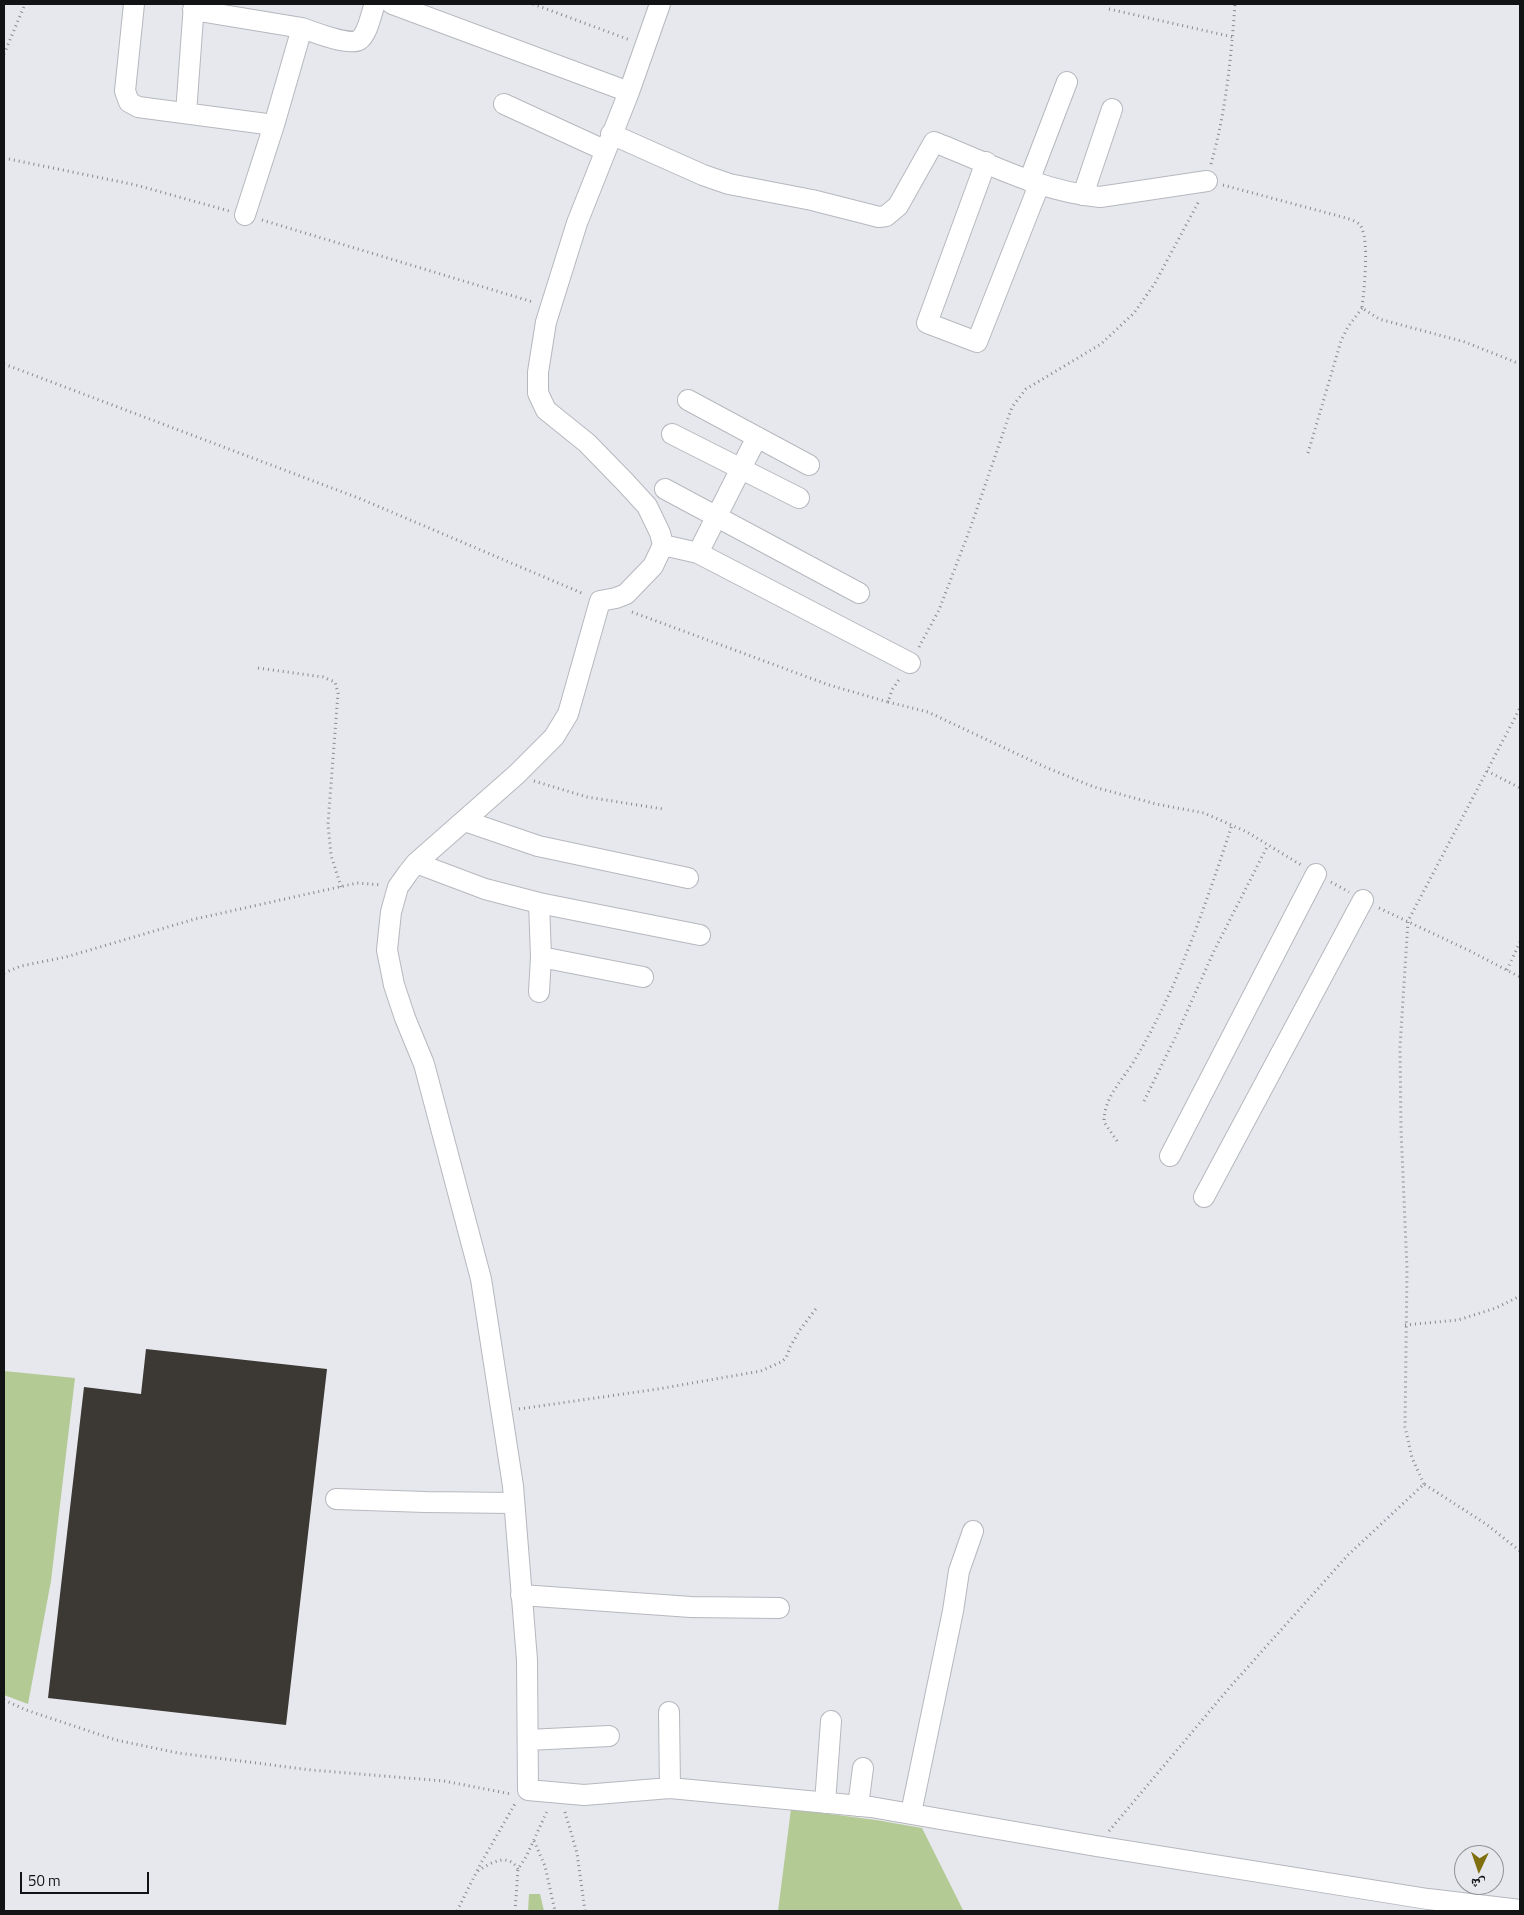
<!DOCTYPE html>
<meta charset="utf-8">
<style>
body{margin:0}
#map{position:relative;width:1524px;height:1915px;overflow:hidden;background:#e6e8ee;font-family:"Titillium Web","Noto Naskh Arabic",sans-serif}
canvas{display:block}
.frame{position:absolute;inset:0;border:5px solid #121315;pointer-events:none}
.north{position:absolute;left:1454px;top:1845px;width:50px;height:50px;box-sizing:border-box;background:#e6e8ee;border:1px solid #919397;border-radius:50%;rotate:183deg;font-size:14px;font-weight:700;line-height:20px;text-align:center;color:#121315}
.north::after{content:'';display:block;margin:auto;width:18px;height:22px;background:#806f0e;clip-path:polygon(50% 0,100% 100%,50% 72%,0 100%)}
.scale{position:absolute;left:20px;top:1872px;width:129px;height:22px;box-sizing:border-box;border:2px solid #121315;border-top:0;padding-left:6px;font-size:15px;line-height:18px;white-space:nowrap;color:#121315;-webkit-text-stroke:4px #e6e8ee;paint-order:stroke}
</style>
<div id="map">
<canvas width="1524" height="1915"></canvas>
<div class="frame"></div>
<div class="north">ش</div>
<div class="scale">50 m</div>
</div>
<script>
const context = document.querySelector('canvas').getContext('2d');
context.lineJoin = 'round';
function fill(path, color) {
  context.fillStyle = color;
  context.fill(path, 'evenodd');
}
function trace(path, color, width, dash) {
  context.strokeStyle = color;
  context.lineWidth = width;
  context.lineCap = dash ? 'butt' : 'round';
  context.setLineDash(dash || []);
  context.stroke(path);
}
const green = new Path2D(`
 M4 1371 75 1378 51 1581 28 1704 4 1695Z
 M791 1809 876 1820 922 1828 963 1910 1007 1911H778Z
 M529 1894H540L544 1911H528Z`);
const building = new Path2D(`
 M146 1349 327 1369 286 1725 48 1698 84 1387 141 1394Z`);
const path = new Path2D(`
 M533 4 630 40
 M1109 9 1233 37
 M4 54 25 4
 M4 158 136 185 229 211
 M1211 164C1226 111 1231 59 1235 4
 M1223 185 1346 218C1352 220 1360 222 1362 229 1369 244 1364 291 1362 308L1379 319 1465 342 1520 364
 M262 220 533 302
 M4 364 361 499 584 594
 M1308 453 1341 341 1348 327 1362 308
 M632 612 829 685 888 702 892 690 900 678
 M919 647 939 610 970 529 1012 407 1026 389 1101 344 1134 313 1155 283 1199 201
 M258 668 323 677 335 682 338 693 328 824 331 855 341 887
 M888 702 928 712 1045 767 1094 787 1156 804 1204 813 1247 832 1301 865
 M1487 771 1520 788
 M534 781 587 797 663 809
 M1331 882 1349 892
 M1379 908 1470 951 1520 977
 M1507 970 1520 942
 M4 973 21 966 66 957 195 919 357 883 382 885
 M1144 1101 1177 1034 1214 951 1268 845
 M1117 1141 1104 1122C1104 1097 1122 1081 1134 1061 1177 991 1206 903 1232 825
 M1405 1325 1458 1320 1496 1308 1520 1296
 M519 1409 658 1389 761 1371 781 1362 786 1358 790 1347 800 1330 818 1306
 M1424 1484 1412 1458 1405 1427 1407 1269 1401 1129 1400 1047 1408 921 1520 708
 M4 1700 26 1710 116 1740 178 1753 311 1770 444 1781 511 1794
 M565 1812 577 1853 585 1911
 M1109 1831 1230 1687 1348 1555 1424 1484 1486 1524 1520 1551
 M534 1841 545 1866 555 1911
 M478 1871C490 1863 508 1852 518 1869
 M457 1911 481 1863 516 1802
 M515 1911 518 1869 526 1857 548 1809
 M1225 1911V1909`);
const minor = new Path2D(`
 M134 4 125 91 129 102 138 107 274 125
 M392 4 629 92
 M660 4 629 92 577 223 546 322 538 372V393L546 410 587 443 625 482 647 506 660 533 663 545 653 566 626 594 616 598 600 601 568 714 554 737 517 774 416 863 408 873 398 887 391 912 387 950 394 985 405 1018 424 1064 481 1279 513 1486 527 1660 528 1790 584 1795 670 1788 871 1807 1096 1846 1428 1899 1520 1910
 M193 10 302 28 274 125 245 215
 M302 28C313 32 349 46 359 40 368 34 371 13 375 4
 M504 104 604 150
 M186 113 194 4
 M611 134 703 175 729 184 812 200 879 217 886 216 898 206 934 142C988 163 1042 192 1100 197L1207 181
 M986 162 927 323 977 342 1039 185
 M1029 181 1067 82
 M1083 195 1112 109
 M688 400 809 465
 M672 434 799 498
 M665 489 859 593
 M663 545 698 553 757 437
 M698 553 910 663
 M465 821 538 846 688 878
 M416 863 485 889 539 903 541 957 643 977
 M539 903 700 935
 M539 992 541 957
 M1170 1156 1316 874
 M1204 1197 1363 900
 M336 1499 425 1502 514 1503
 M521 1595 691 1607 779 1608
 M669 1712 670 1788
 M528 1740 609 1736
 M825 1803 831 1721
 M858 1806 863 1768
 M911 1813 953 1611 959 1571 973 1531`);
fill(green, '#b4ca95');
fill(building, '#3c3834');
trace(minor, '#b6b8be', 22);
trace(path, '#888a8e', 3, [1, 4]);
trace(minor, '#fff', 20);
</script>
